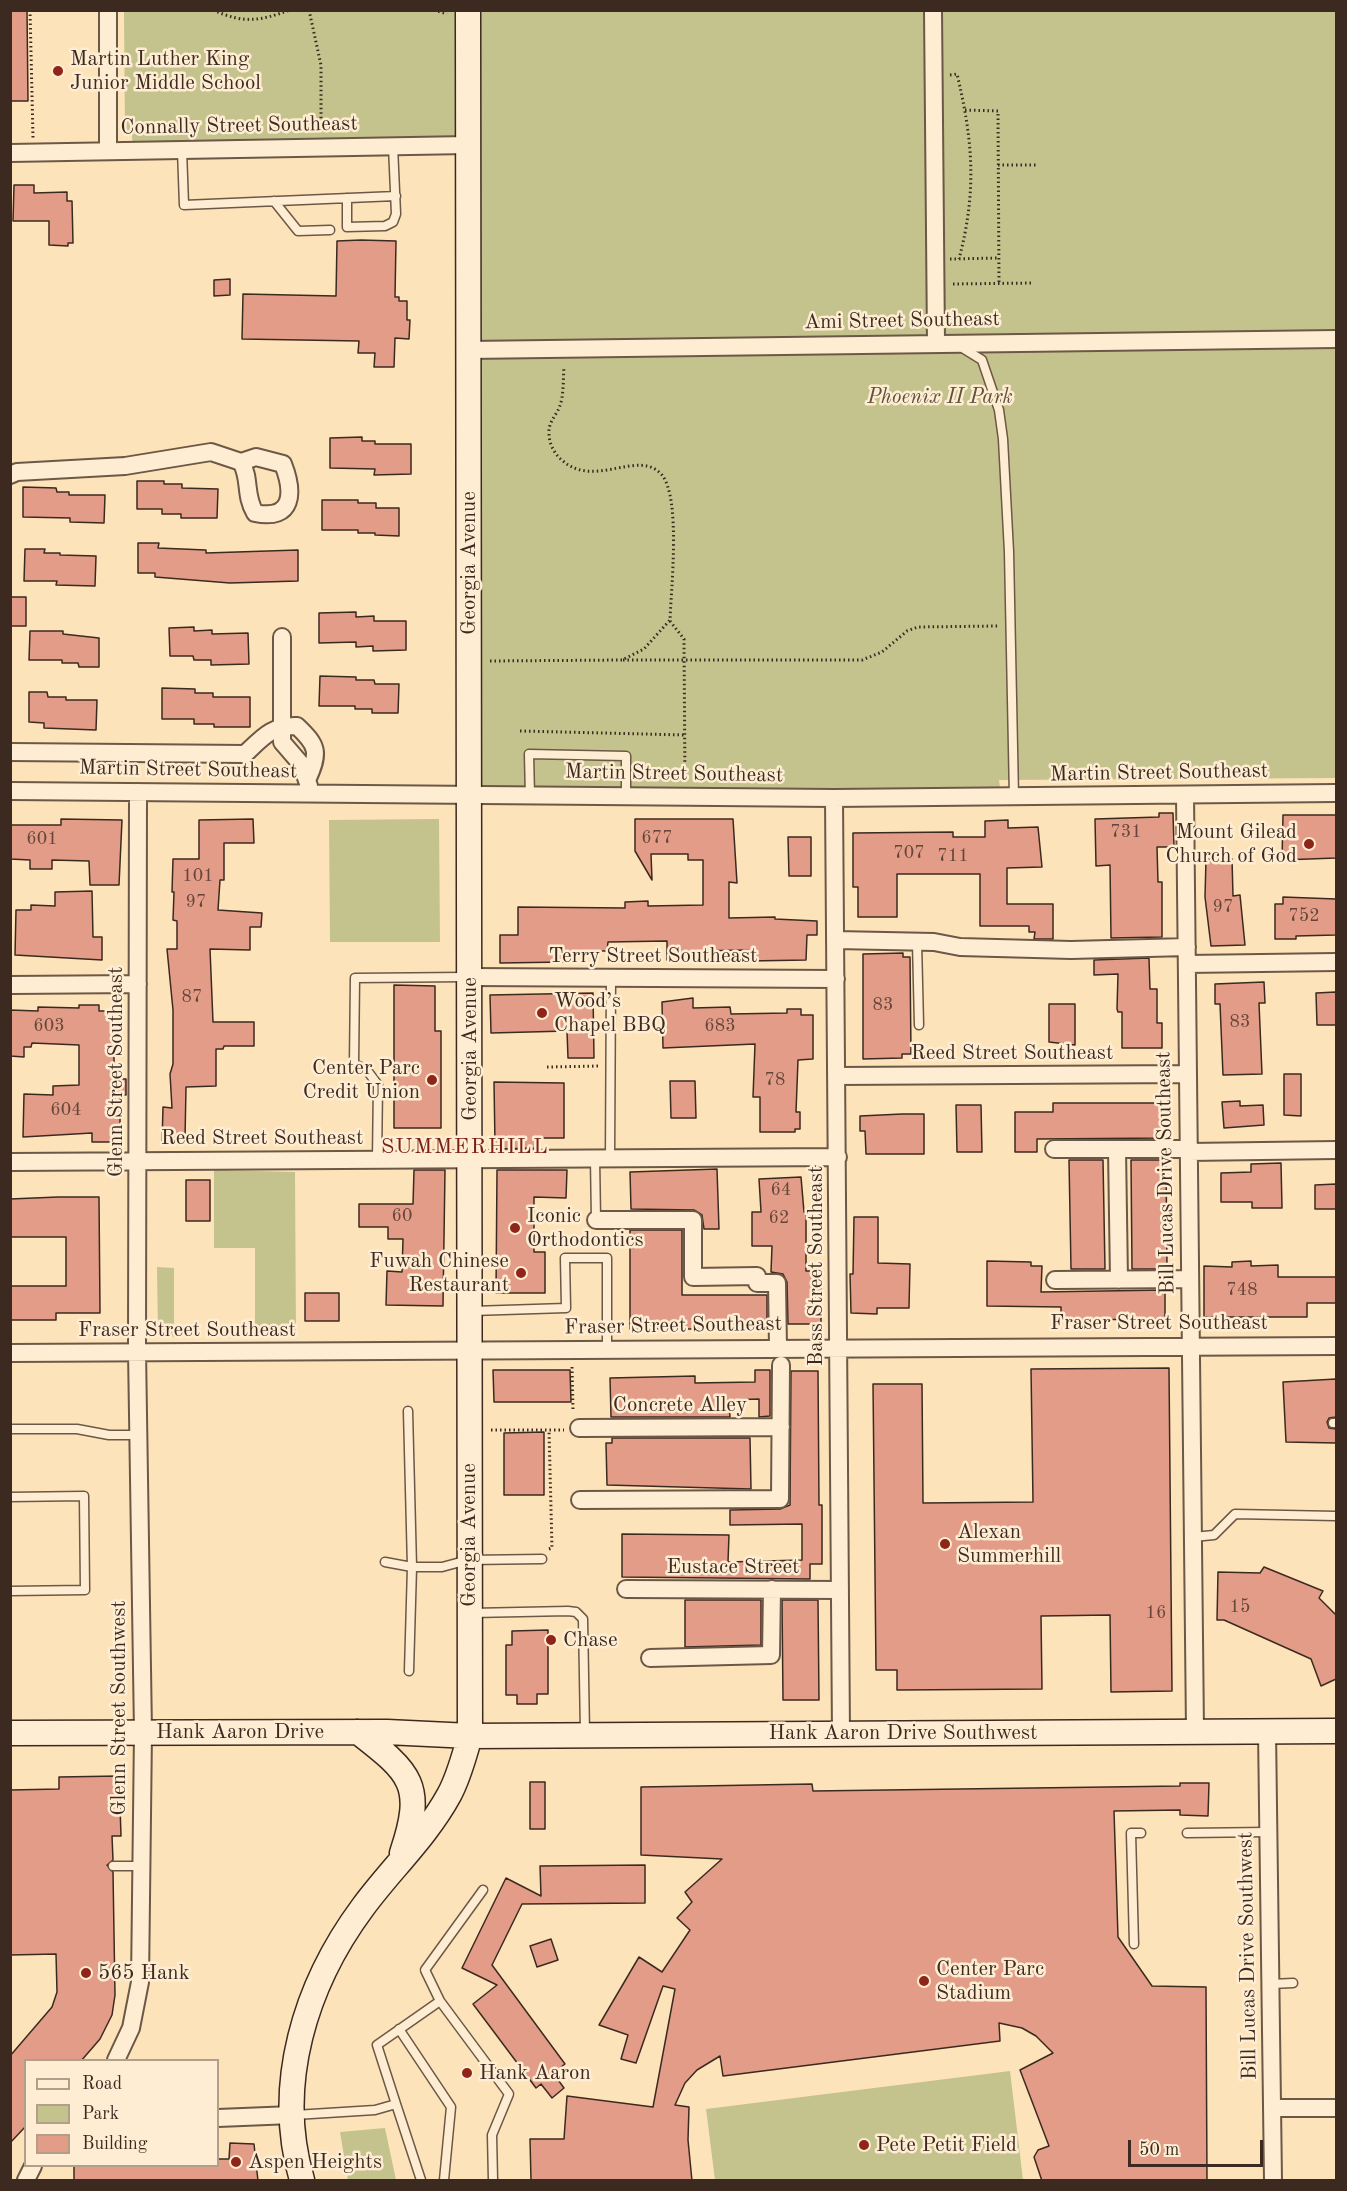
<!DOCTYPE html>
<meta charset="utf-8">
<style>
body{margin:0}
#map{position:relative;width:1347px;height:2191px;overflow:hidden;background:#fde3ba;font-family:"Old Standard TT",serif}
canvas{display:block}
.frame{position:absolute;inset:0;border:12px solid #3c2a20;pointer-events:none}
.legend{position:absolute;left:24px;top:2059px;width:195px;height:108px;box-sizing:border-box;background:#feedd2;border:2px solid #b09f8b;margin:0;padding:8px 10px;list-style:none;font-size:18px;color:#3c2a20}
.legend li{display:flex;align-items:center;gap:12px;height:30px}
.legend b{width:30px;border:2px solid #b09f8b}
.scale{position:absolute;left:1128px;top:2140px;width:135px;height:27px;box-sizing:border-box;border:3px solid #3c2a20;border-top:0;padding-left:8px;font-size:18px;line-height:21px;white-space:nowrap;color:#3c2a20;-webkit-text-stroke:4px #feedd2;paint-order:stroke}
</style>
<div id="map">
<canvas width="1347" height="2191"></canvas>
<div class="frame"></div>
<ul class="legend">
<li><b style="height:8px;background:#feedd2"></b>Road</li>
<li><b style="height:16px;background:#c4c38d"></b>Park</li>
<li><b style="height:16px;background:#e29c87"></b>Building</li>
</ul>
<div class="scale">50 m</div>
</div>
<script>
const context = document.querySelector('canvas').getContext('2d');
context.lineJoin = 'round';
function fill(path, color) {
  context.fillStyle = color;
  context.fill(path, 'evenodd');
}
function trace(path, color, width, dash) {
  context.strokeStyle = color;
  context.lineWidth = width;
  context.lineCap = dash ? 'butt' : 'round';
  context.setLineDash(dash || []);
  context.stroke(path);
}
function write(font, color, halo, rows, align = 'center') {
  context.font = font + ' "Old Standard TT",serif';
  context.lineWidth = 5;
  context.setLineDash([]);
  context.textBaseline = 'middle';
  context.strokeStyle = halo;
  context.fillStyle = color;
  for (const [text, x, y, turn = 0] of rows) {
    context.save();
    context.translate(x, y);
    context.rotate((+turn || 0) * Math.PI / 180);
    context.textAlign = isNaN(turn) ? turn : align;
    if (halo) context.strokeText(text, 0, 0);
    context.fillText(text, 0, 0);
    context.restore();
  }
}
const green = new Path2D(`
 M124 11H1336V778L999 780 1001 795 472 797 477 148 133 158 132 134 125 133Z
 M439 819 440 942H330L329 820Z
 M214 1170 295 1172 296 1337H255V1248H214Z
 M157 1267 174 1268V1337L158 1334Z
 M1010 2071 1023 2180H715L706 2109Z
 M385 2128 396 2180H348L340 2132Z`);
const building = new Path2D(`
 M10 10H27L28 101H10Z
 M14 185H34V193L67 192V201H72L73 243H68V246L49 245V221H13Z
 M361 240 396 241 395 297H399V301H407V320H410L409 339 395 338 394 367H374L375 353H358L359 341 242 339 243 294 336 296 337 241Z
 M230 279V295L214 296V280Z
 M362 437V441H375V444H411V474L374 475 375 469 330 468V438Z
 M137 481H164V484H182V488L218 489 217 518H181V514H162V509H137Z
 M23 487 56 488 57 492H69V495H105L104 523 70 522V518L23 517Z
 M322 500H358V503H376V508H399V536L375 535V533H358V530H322Z
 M138 543H159L158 548 206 550V553L298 550V581L230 583 155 577V573H138Z
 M25 549H45L44 553H60V555L96 556 95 586 56 585 57 581H24Z
 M10 597H26V626H10Z
 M356 612V617L374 616V621H406V650L373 651V646L356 647V642L319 643V613Z
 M194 627V631L212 630V634L248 633 249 664 211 665V660H194L193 656H170L169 628Z
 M30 631H63V634L99 638V667H79L78 663H62V660H29Z
 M320 676 356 677V680H374L375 684H399L398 713H372V709H355V706H319Z
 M162 688 195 689V693H213V697H250V727H214V724H194V719H162Z
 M29 692H47L48 697H66V700H97L96 730 44 728V723L29 722Z
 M1159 813H1173L1174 847H1157L1158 882H1162V937L1111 938 1110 865 1096 866 1095 819 1159 817Z
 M1283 815H1336V858L1282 860Z
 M61 819 122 820 119 885H90L89 861 52 860V869H30V860L10 859V825H61Z
 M253 819 254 843H224V880H220L218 910 262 913 261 927H250V950L210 949 213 1022H254V1046H224L223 1049H216V1086L186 1087 185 1139H176V1144H162L163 1107 172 1108 170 1074 173 1064V1010L167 949H177V921L173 920 174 892H172L173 859H199V820Z
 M635 819H733L737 883 729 882V918L775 917V919L817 921V935H807L806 960 749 961V950L694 951V959L667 960V941L608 942 607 951H565V962L500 963V935H518V907L625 908V902L648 901V906L703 905V860H688V854H651L652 880 635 851Z
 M1008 820V828L1038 827 1042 867 1007 868V904H1053V939H1034L1035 932H1029V926H980V874H897V917H858V887H853V833L953 832V837H985V821Z
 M788 837H811V876H789Z
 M1206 859H1232L1233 896 1240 895 1245 945 1211 946 1205 897Z
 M92 891 93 937H102V960L15 955 16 910H31V905L55 906V892Z
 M1283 897 1336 899V935L1296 936V939H1275V904H1283Z
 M903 953V957H910L911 1054H902V1058L863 1059V954Z
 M1149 958 1150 989H1157V1023H1162V1048H1122V1012H1118L1117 1009 1118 974 1094 975V960Z
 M1264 982 1265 1003H1259L1262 1074 1223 1075 1220 1004H1215V984Z
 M394 985 435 986V1031H441V1128H394Z
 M1336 992V1025H1317L1316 993Z
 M593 993 594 1058H568L567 1031 491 1033 490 995Z
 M693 998V1008L730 1007 731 1014 787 1013V1009H801V1015H813V1059L798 1060 796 1112H800V1129H795V1132H760V1097H753L755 1044 663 1048 662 1002Z
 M1049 1004H1075V1045L1049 1042Z
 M79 1005H99V1011H114V1073H122L121 1079H126V1095H121L120 1099V1142H92V1133L23 1137 24 1094 53 1095V1086L79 1085V1045L32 1043 31 1047H24V1057L10 1056V1010L38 1011V1007L79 1008Z
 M1284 1074H1301V1116L1284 1115Z
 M670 1081H695L696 1118H671Z
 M494 1082 564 1083V1138H536V1148L497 1149 495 1145Z
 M1240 1101V1106L1263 1105 1264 1125 1224 1128 1222 1102Z
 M1053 1103H1165V1138L1037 1139V1152H1015V1112H1053Z
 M956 1105H981L982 1152H957Z
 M902 1114H924V1154H866L865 1131H860V1116Z
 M1069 1160H1103L1105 1269H1071Z
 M1131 1160H1166L1167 1269H1132Z
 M1281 1163 1282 1208H1252V1202H1221V1173L1251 1172V1164Z
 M717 1169 719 1229H704L702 1215 694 1210 631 1209 630 1172Z
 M414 1170H445L443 1306 386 1305 387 1271 402 1272 403 1239H388V1227H359V1204H413Z
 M497 1170H567L566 1198 534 1197V1252H545V1293H496Z
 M801 1177 804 1212H806V1271H821V1324H788L787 1282 783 1274 771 1272 772 1246H752V1212H761L759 1179Z
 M186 1180H210V1221H186Z
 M1336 1184V1209H1315V1185Z
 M58 1197H99L100 1313H56V1320H10V1286H66V1237H10V1199Z
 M854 1217H878V1263L910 1264 909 1308H877V1314L851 1313 850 1274H853Z
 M630 1230H682V1295H767V1329H630Z
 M987 1261 1031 1262V1266H1042L1041 1292 1165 1290V1319L1061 1320V1307L987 1306Z
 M1251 1261V1266L1278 1265V1277H1336V1303H1307V1317H1204V1266L1232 1267V1262Z
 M305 1293H339V1321H305Z
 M1169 1368 1172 1691 1111 1692 1110 1615 1041 1616 1042 1689 897 1690V1670H876L873 1384H922L923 1503 1033 1502 1031 1369Z
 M493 1370H570L571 1402H494Z
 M755 1370H770V1416L759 1417V1399L729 1400 730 1417H611L610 1378 695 1376V1383L755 1382Z
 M791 1371H818L819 1505H822V1564H810V1579L622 1577V1534L729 1535 728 1562 802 1560V1524L730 1525V1510L780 1509 790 1505Z
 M1336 1379V1417L1329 1418 1327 1422 1329 1428 1336 1429V1443L1286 1442 1283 1382Z
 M544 1432V1495H504V1433Z
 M612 1438H750L751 1489 607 1485 606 1443H612Z
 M1264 1567 1323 1591 1319 1598 1336 1615V1679L1321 1686 1311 1659 1224 1620H1217L1218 1572 1260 1573Z
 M685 1600H761V1645L685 1647Z
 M782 1600H818L819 1700H783Z
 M548 1630V1694H537V1704H517V1695H506V1645H512V1631Z
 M119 1776 121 1836H112L113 1860 107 1865 113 1872 115 1995 112 2015 100 2039 81 2061H26V2126L10 2143V2056L52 2007 57 1992 56 1954 10 1955V1790L59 1789V1777Z
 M530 1782H545V1829H530Z
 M1180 1783H1209L1208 1816 1180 1815V1810L1114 1811 1118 1937 1152 1986 1206 1987 1207 2181H1042L1034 2157 1038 2150 1049 2146 1020 2070 1053 2053 1036 2036 1022 2028 999 2023 1000 2041 723 2076 720 2056 697 2070 685 2083 675 2105 689 2107 688 2140 692 2181H531L530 2139H564L567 2096 653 2107 675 1989 663 1986 636 2063 621 2059 628 2035 599 2025 639 1957 662 1972 690 1930 677 1918 692 1902 685 1892 722 1859 641 1855V1787L812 1784 813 1791 1180 1786Z
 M645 1865V1903L522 1904 492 1965 565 2064 553 2073 564 2088 552 2098 541 2084 536 2088 473 2004 497 1985 462 1968 506 1878 541 1896 540 1866Z
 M551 1939 558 1960 537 1967 530 1946Z
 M230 2143 254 2144 258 2181H74V2166H218V2159H229Z`);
const path = new Path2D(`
 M30 10 33 138
 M213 10C245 24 259 21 290 10
 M309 10 321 65V132
 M434 10 447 14
 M950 75 957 74C973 141 977 191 959 259
 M965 110 998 111 999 283
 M998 165H1038
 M950 259 998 258
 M953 284 1034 283
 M670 621 684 639 685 781
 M623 660H862L882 652 907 631 918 627 998 626
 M490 661 622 660 644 649 670 620C671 589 681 499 662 475 639 448 595 489 563 461 555 455 549 444 549 434 548 423 555 417 559 408 564 397 563 380 564 367
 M520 731 685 735
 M547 1067 600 1066
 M572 1367 573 1411
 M491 1430H564
 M549 1549 552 1548 549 1430`);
const service = new Path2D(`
 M182 150 184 205 396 196
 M347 198V227L385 226 393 222 396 214 393 146
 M274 201 298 231 330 230
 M961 347 982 360 999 410 1003 439 1009 552 1014 797
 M530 796 529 754 626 756V796
 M917 942 919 1025
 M595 1158 596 1220
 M610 1158 611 978
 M377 1159 378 1085 366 1069 354 1064 355 978 466 977
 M472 1311 566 1308 565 1258H607V1350
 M408 1411 412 1567 409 1671
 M1333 1423H1336
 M10 1429H77L109 1435H138
 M10 1497 84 1496 85 1590 10 1591
 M1193 1537 1214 1535 1235 1514 1336 1516
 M385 1562 412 1567H442L468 1560 542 1559
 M472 1613 568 1611 576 1612 583 1619 585 1733
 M1187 1833 1268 1832
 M113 1866H141
 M1134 1944 1131 1833H1141
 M1271 1984 1293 1983
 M440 2001 425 1970 483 1890
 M399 2029 451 2107 444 2180
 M396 2104 377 2045 440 2001 509 2094 492 2135 493 2180
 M295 2115 375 2110 396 2104 421 2180`);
const minor = new Path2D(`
 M933 10 936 343
 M108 151V10
 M10 153 468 145
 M468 350 1336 339
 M10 475 17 472 125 466 211 452 241 462 256 457 283 464C294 492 294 521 255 513 244 494 251 479 241 462
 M282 637V742L301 764 309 786
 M10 752 245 754C262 738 272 725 297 726 317 745 320 752 308 778
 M10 791 834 798 1336 793
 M1185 795 1195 1731
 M834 798 841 1734
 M836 940 934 942 960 947 1071 950 1187 947
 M1187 964 1336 962
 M470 977 836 979
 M10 985 138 984
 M837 1076 1188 1074
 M1054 1149H1189
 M1117 1149 1119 1280
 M1189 1152 1336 1150
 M10 1162 838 1157
 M596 1220H693V1277L757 1276V1283H777L778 1348
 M1055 1280 1190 1279
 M10 1353 1336 1346
 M579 1428 781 1427
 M580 1500 780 1499 781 1365
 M626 1589 840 1590
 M650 1658 771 1655 772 1589
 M1267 1731 1273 2180
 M116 2060 131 2028 140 1982 143 1732 137 1351 138 792
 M1273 2108H1336
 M218 2118 292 2115
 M26 2180 33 2166`);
const secondary = new Path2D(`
 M358 1732C411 1773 425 1785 402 1853
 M10 1733 387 1732 470 1736 1336 1731
 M302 2180C274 2085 305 1985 363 1907 391 1869 426 1837 449 1795 459 1777 464 1756 470 1736L468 10`);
const markers = [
 [58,71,6,"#8f2418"],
 [1309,844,6,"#8f2418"],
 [542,1013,6,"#8f2418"],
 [432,1080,6,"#8f2418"],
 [515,1228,6,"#8f2418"],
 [521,1273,6,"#8f2418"],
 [945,1544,6,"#8f2418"],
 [551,1640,6,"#8f2418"],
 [86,1973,6,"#8f2418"],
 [924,1981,6,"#8f2418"],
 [467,2073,6,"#8f2418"],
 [864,2145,6,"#8f2418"],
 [236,2162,6,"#8f2418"]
];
const numberNames = [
 ["731",1126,832],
 ["677",657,838],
 ["601",42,839],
 ["707",909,853],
 ["711",953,856],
 ["101",198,876],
 ["97",196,902],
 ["97",1223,907],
 ["752",1304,916],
 ["87",192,997],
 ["83",883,1005],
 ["83",1240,1022],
 ["603",49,1026],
 ["683",720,1026],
 ["78",775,1080],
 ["604",66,1110],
 ["64",781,1190],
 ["60",402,1216],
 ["62",779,1218],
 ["748",1242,1290],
 ["15",1240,1607],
 ["16",1156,1613]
];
const poiNames = [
 ["Martin Luther King",70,59],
 ["Junior Middle School",70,83],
 ["Mount Gilead",1297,832,"right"],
 ["Church of God",1297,856,"right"],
 ["Wood’s",554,1001],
 ["Chapel BBQ",554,1025],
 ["Center Parc",420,1068,"right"],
 ["Credit Union",420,1092,"right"],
 ["Iconic",527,1216],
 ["Orthodontics",527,1240],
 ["Fuwah Chinese",509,1261,"right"],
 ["Restaurant",509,1285,"right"],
 ["Alexan",957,1532],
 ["Summerhill",957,1556],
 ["Chase",563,1640],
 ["Center Parc",936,1969],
 ["Stadium",936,1993],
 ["565 Hank",98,1973],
 ["Hank Aaron",479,2073],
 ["Pete Petit Field",876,2145],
 ["Aspen Heights",248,2162]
];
const streetNames = [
 ["Connally Street Southeast",239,126,-1],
 ["Ami Street Southeast",902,321,-1],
 ["Georgia Avenue",469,563,-90],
 ["Martin Street Southeast",188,770,1],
 ["Martin Street Southeast",1159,773,-1],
 ["Martin Street Southeast",674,774,1],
 ["Terry Street Southeast",653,956],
 ["Georgia Avenue",470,1049,-90],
 ["Reed Street Southeast",1012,1053],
 ["Glenn Street Southeast",116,1072,-90],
 ["Reed Street Southeast",262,1138],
 ["Bill Lucas Drive Southeast",1166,1173,-91],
 ["Bass Street Southeast",816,1266,-90],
 ["Fraser Street Southeast",1159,1323],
 ["Fraser Street Southeast",673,1326,-1],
 ["Fraser Street Southeast",187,1330],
 ["Concrete Alley",680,1405],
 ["Georgia Avenue",469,1535,-90],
 ["Eustace Street",733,1567],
 ["Glenn Street Southwest",119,1708,-90],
 ["Hank Aaron Drive",240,1732],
 ["Hank Aaron Drive Southwest",903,1733],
 ["Bill Lucas Drive Southwest",1248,1956,-91]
];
const parkNames = [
 ["Phoenix II Park",940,397]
];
const neighbourhoodNames = [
 ["SUMMERHILL",465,1147]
];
fill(green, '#c4c38d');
fill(building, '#e29c87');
trace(building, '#3c2a20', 1.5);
trace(service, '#6c5846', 11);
trace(minor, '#6c5846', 20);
trace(secondary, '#3c2a20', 27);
trace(path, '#3c2a20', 3, [1.5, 3]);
trace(service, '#feedd2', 8);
trace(minor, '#feedd2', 16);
trace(secondary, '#feedd2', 24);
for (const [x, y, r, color] of markers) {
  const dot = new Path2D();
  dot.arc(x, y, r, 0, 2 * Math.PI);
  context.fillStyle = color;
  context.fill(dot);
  trace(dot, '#feedd2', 2);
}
write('18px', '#66463a', null, numberNames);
write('21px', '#3c2a20', '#feedd2', poiNames, 'left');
write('21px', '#3c2a20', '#feedd2', streetNames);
write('italic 21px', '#5e503b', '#feedd2', parkNames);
context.letterSpacing = '1.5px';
write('22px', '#7a1f14', '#feedd2', neighbourhoodNames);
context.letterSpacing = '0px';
</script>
